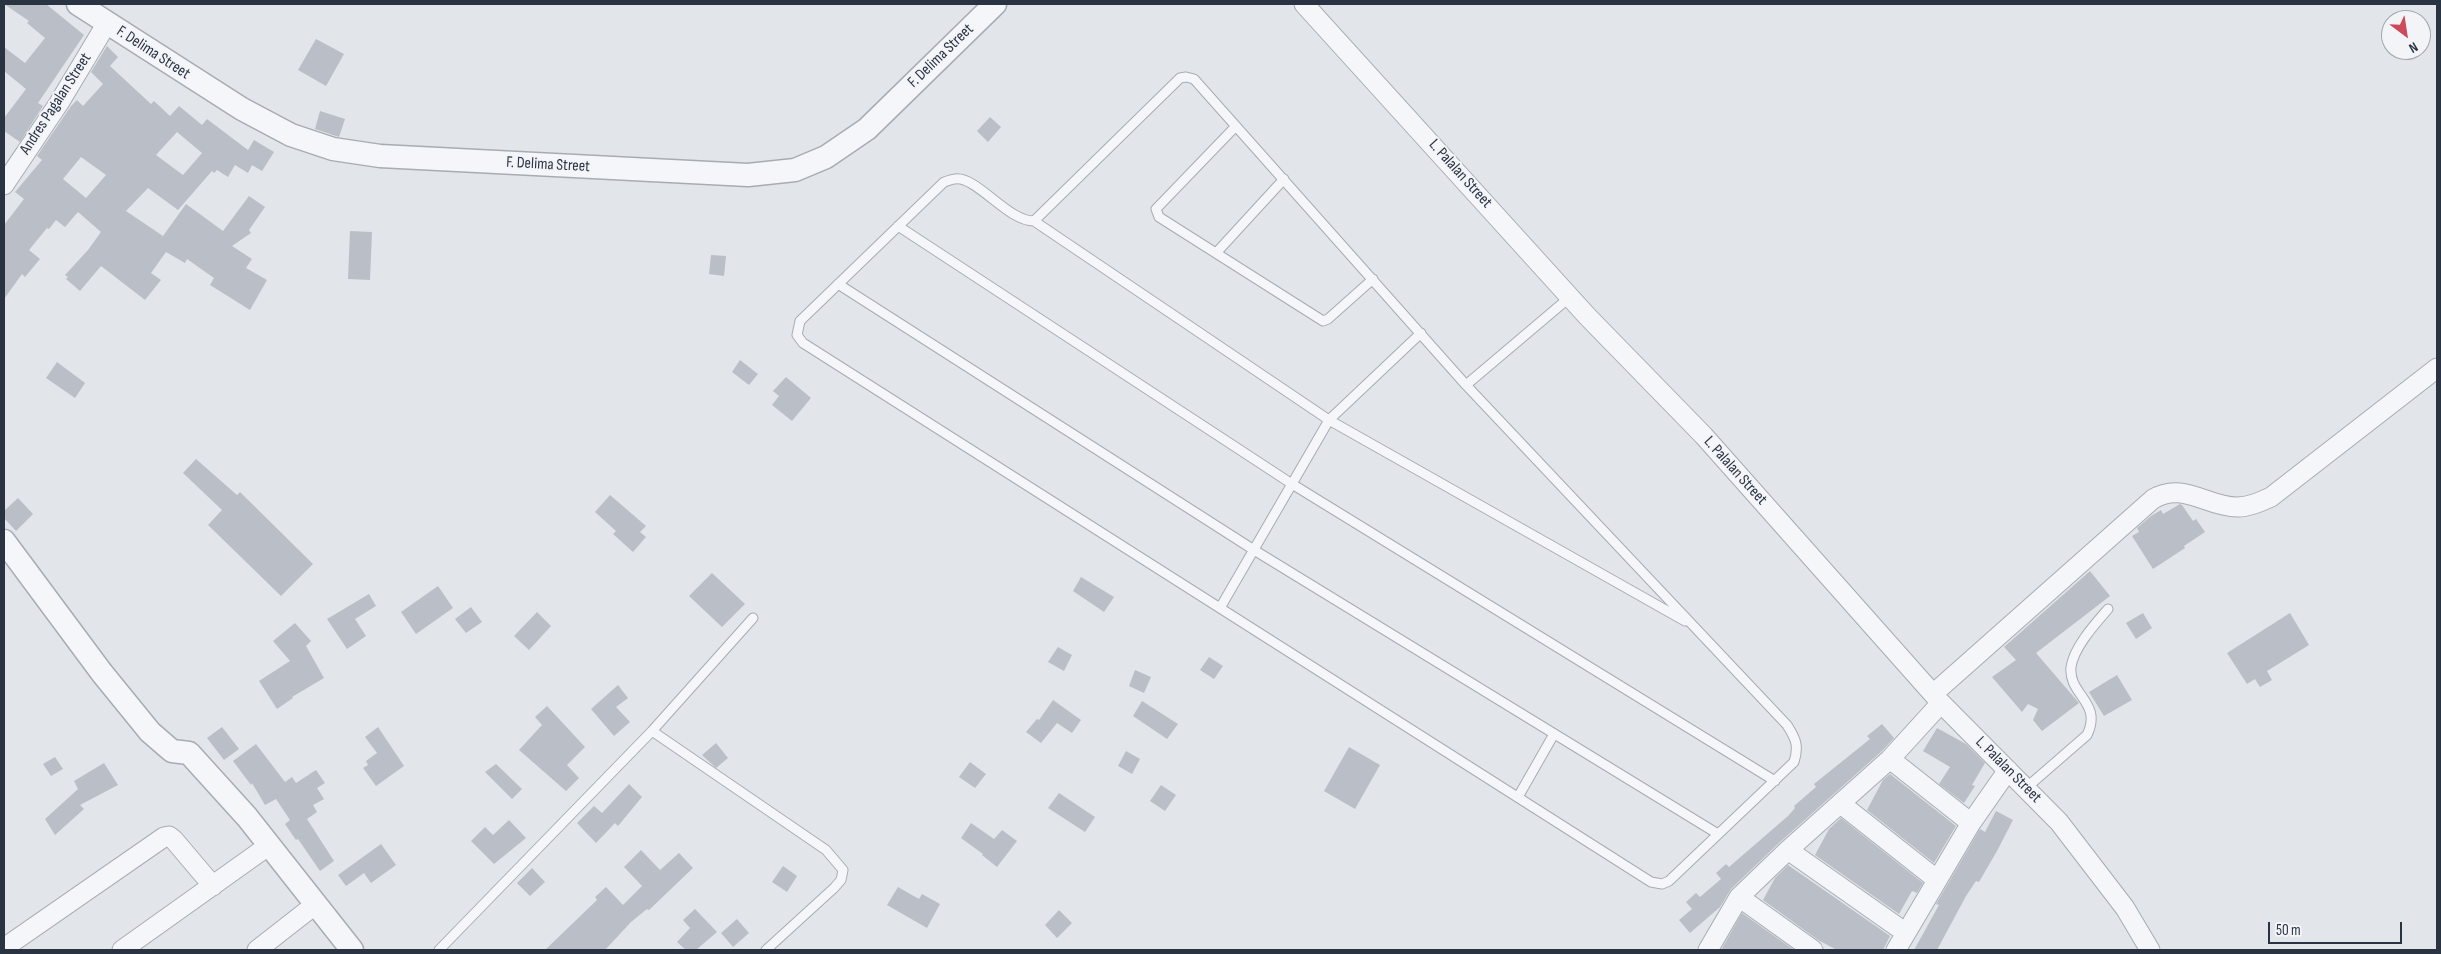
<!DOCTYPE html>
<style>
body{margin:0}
#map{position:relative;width:2441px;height:954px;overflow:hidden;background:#e2e5ea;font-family:"Sofia Sans Condensed",sans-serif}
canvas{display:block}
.frame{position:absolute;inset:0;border:5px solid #2a3342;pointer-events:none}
.north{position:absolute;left:2381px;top:10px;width:50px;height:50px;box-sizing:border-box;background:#f2f4f8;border:1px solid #a2a7af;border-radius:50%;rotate:149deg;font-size:14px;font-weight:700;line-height:20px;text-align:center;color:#2a3342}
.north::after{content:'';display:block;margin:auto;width:18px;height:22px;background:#cd4a5b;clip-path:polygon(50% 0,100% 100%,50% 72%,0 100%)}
.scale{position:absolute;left:2268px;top:922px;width:134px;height:22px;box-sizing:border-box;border:2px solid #2a3342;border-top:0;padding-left:6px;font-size:15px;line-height:18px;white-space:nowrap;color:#2a3342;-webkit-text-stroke:4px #f2f4f8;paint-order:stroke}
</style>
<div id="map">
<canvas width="2441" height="954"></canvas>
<div class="frame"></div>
<div class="north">N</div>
<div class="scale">50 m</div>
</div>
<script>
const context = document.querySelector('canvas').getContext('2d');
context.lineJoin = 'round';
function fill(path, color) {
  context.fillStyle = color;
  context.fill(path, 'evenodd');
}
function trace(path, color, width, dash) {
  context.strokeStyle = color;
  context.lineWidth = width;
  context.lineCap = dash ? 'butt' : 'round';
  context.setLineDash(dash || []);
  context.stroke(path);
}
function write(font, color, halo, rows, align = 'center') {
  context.font = font + ' "Sofia Sans Condensed",sans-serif';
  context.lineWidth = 4;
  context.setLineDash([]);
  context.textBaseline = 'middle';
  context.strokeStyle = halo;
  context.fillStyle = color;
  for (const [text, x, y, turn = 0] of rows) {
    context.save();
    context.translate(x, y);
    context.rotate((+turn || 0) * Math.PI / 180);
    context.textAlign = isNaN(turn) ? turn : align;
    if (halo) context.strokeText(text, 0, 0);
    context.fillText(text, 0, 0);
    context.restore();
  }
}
const building = new Path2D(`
 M4 4H46L84 35 38 103 43 106 20 142 4 131V118L26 89 4 71V47L25 63 45 38 27 23 29 21Z
 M316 39 344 54 326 86 298 70Z
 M107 46 118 57 110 66 151 104 154 101 170 116 179 106 202 125 207 119 248 150 254 140 274 152 262 171 252 165 248 173 235 165 228 177 217 170 214 173 212 171 178 210 148 188 126 211 163 236 186 204 223 231 249 196 265 207 249 230 251 233 232 246 252 259 246 268 267 280 250 310 210 285 214 278 187 259 185 263 166 252 151 273 161 280 145 300 101 266 80 291 66 279 68 277 65 275 88 250 101 232 78 212 65 227 56 220 49 229 47 228 29 250 40 259 25 277 22 274 4 299V225L24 199 15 192 42 160 37 156 71 106 77 100 83 106 103 84 91 72ZM177 132 202 153 183 175 156 155ZM81 157 106 175 86 198 63 179Z
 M320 111 345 119 339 137 315 129Z
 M990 117 1001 127 988 142 977 131Z
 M350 231 372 232 370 280 348 279Z
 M711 255 726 256 724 276 709 274Z
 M740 360 758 374 749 385 732 372Z
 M57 362 85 383 75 398 46 378Z
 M786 377 811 398 792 421 772 405 779 396 773 391Z
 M196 459 237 495 240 492 313 564 281 596 208 525 222 510 183 473Z
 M610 495 646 526 640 532 646 537 633 552 613 534 616 531 595 512Z
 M18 498 33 514 16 531 4 518V511Z
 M2180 504 2182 505 2193 521 2196 519 2205 532 2184 546 2185 548 2153 569 2132 536 2139 532 2137 528 2151 516 2161 510 2163 514Z
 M2090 571 2110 596 2036 653 2079 703 2042 731 2033 720 2038 709 2028 704 2022 712 1992 677 2016 660 2004 647Z
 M712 573 745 604 722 627 689 596Z
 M1081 577 1114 597 1104 612 1073 591Z
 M438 586 453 608 416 634 401 612Z
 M369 594 376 606 355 619 366 636 347 649 327 619Z
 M471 607 482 622 466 633 455 619Z
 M537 612 551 626 529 650 514 636Z
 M2143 613 2152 628 2136 639 2126 623Z
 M2290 613 2309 645 2267 671 2272 680 2260 687 2255 679 2247 684 2227 653Z
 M295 623 311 641 306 646 324 678 292 697 293 698 277 709 259 681 290 661 273 641Z
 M1058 647 1072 655 1064 671 1048 662Z
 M1209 657 1223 666 1214 679 1200 670Z
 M1135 670 1151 677 1144 693 1129 686Z
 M2117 675 2132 700 2104 716 2089 692Z
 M618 685 628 698 616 707 630 722 614 736 591 709Z
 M1053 700 1081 720 1072 733 1057 723 1041 743 1026 732 1037 719 1039 720Z
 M1142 701 1178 724 1167 739 1133 716Z
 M547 706 585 747 567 765 579 778 566 791 519 750 542 725 535 717Z
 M1882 724 1894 738 1882 751 1780 842 1731 889 1720 907 1690 933 1679 920 1692 909 1686 902 1696 893 1700 897 1721 879 1716 873 1726 864 1729 867 1788 816 1795 808 1794 806 1816 787 1814 784 1870 739 1867 736Z
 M222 727 239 749 224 760 207 738Z
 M378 727 404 766 376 786 363 768 368 765 366 761 377 753 365 737Z
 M1937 728 1966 744 1985 763 1972 785 1975 786 1964 803 1939 784 1950 767 1923 751Z
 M716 743 728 758 716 768 702 755Z
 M256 744 285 782 292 777 296 783 316 770 325 783 317 788 324 799 313 805 317 812 307 819 334 861 320 871 298 839 296 840 285 824 290 820 276 799 265 805 252 783 251 785 233 761Z
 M1349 747 1380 765 1355 809 1324 791Z
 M1126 751 1140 759 1132 774 1118 766Z
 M55 757 63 769 51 776 43 764Z
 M970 762 986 774 975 788 959 777Z
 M104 763 118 785 80 805 84 809 55 835 45 819 78 789 74 781Z
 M496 764 522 789 512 799 485 772Z
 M1890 774 1956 826 1934 863 1867 810 1883 780Z
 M629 784 642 797 618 826 615 823 596 843 577 823 594 806 602 813Z
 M1161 785 1176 795 1165 811 1150 801Z
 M1059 793 1095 817 1085 832 1048 808Z
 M1996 811 2013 820 1997 851 1979 882 1976 881 1966 896 1937 950H1914L1939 905 1936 904 1980 829 1985 832Z
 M1841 818 1923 883 1917 893 1912 891 1899 914 1815 855 1829 829Z
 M509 820 526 838 494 864 471 841 485 827 493 835Z
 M971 823 994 839 1002 830 1017 841 997 867 982 855 983 854 961 838Z
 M381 844 396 865 371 883 364 873 346 886 338 875Z
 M641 850 660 870 679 853 693 868 649 910 647 909 631 922 605 950H545L597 900 595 897 606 887 623 905 642 886 624 867Z
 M1788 865 1890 936 1883 950H1837L1818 940 1763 900 1775 878Z
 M783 866 797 876 787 892 772 882Z
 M532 868 545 882 530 896 517 883Z
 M898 887 919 899 922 894 940 904 927 928 887 905Z
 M695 909 717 932 696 950H686L677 942 690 928 683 920Z
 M1059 910 1072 923 1057 938 1045 925Z
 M1742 913 1794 950H1721Z
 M737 919 749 933 733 947 721 933Z`);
const service = new Path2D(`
 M1186 77 1194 79 1466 385 1787 725C1796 739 1799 746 1794 762L1669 881 1662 884 1651 882 803 343 797 335 800 321 944 182C948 181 952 179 955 179 977 176 1007 221 1034 221L1180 78Z
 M1236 126 1156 209 1159 217 1323 321 1328 319 1373 279
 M1034 221 1329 420 1685 621
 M898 226 1292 484 1775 781
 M1217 252 1284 179
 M838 284 1254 550 1718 834
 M1466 385 1570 297
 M1220 608 1329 420 1421 333
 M652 731 753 618
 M2026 788 2087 735C2103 702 2068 695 2071 667 2074 647 2095 624 2108 609
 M1518 797 1554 734
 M439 950 652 731 826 850 843 870 841 880 834 888 766 950`);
const minor = new Path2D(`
 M1304 4 1587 316 1704 436 1941 703 2059 822 2125 908 2150 950
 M4 185 59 103 107 23
 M1933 694 2153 499C2183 481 2207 507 2237 507 2249 507 2260 502 2271 497L2437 368
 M1890 759 1971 823
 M1841 804 1936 879
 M1788 850 1906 933
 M1739 897 1813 950
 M4 948 164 837 169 836 174 840 213 886
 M122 950 268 846
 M257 950 316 904
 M1708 950 1739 897 1788 850 1890 759 1941 703
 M1896 950 1971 823 2008 770`);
const tertiary = new Path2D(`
 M78 4 242 109 291 135 333 149 380 156 748 175 795 170 826 157 867 129 995 4
 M4 541 102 673 150 732 172 751 189 753 247 817 352 950`);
const streetNames = [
 ["F. Delima Street",153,53,33],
 ["F. Delima Street",941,56,-44],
 ["Andres Pagalan Street",56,104,-57],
 ["F. Delima Street",548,165,3],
 ["L. Palalan Street",1460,174,48],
 ["L. Palalan Street",1735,471,48],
 ["L. Palalan Street",2008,770,45]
];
fill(building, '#babec7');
trace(service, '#a7acb4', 11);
trace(minor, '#a7acb4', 21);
trace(tertiary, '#a7acb4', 25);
trace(service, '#f5f6f9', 9);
trace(minor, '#f5f6f9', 19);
trace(tertiary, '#f5f6f9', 22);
write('16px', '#2a3342', '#f2f4f8', streetNames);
</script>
